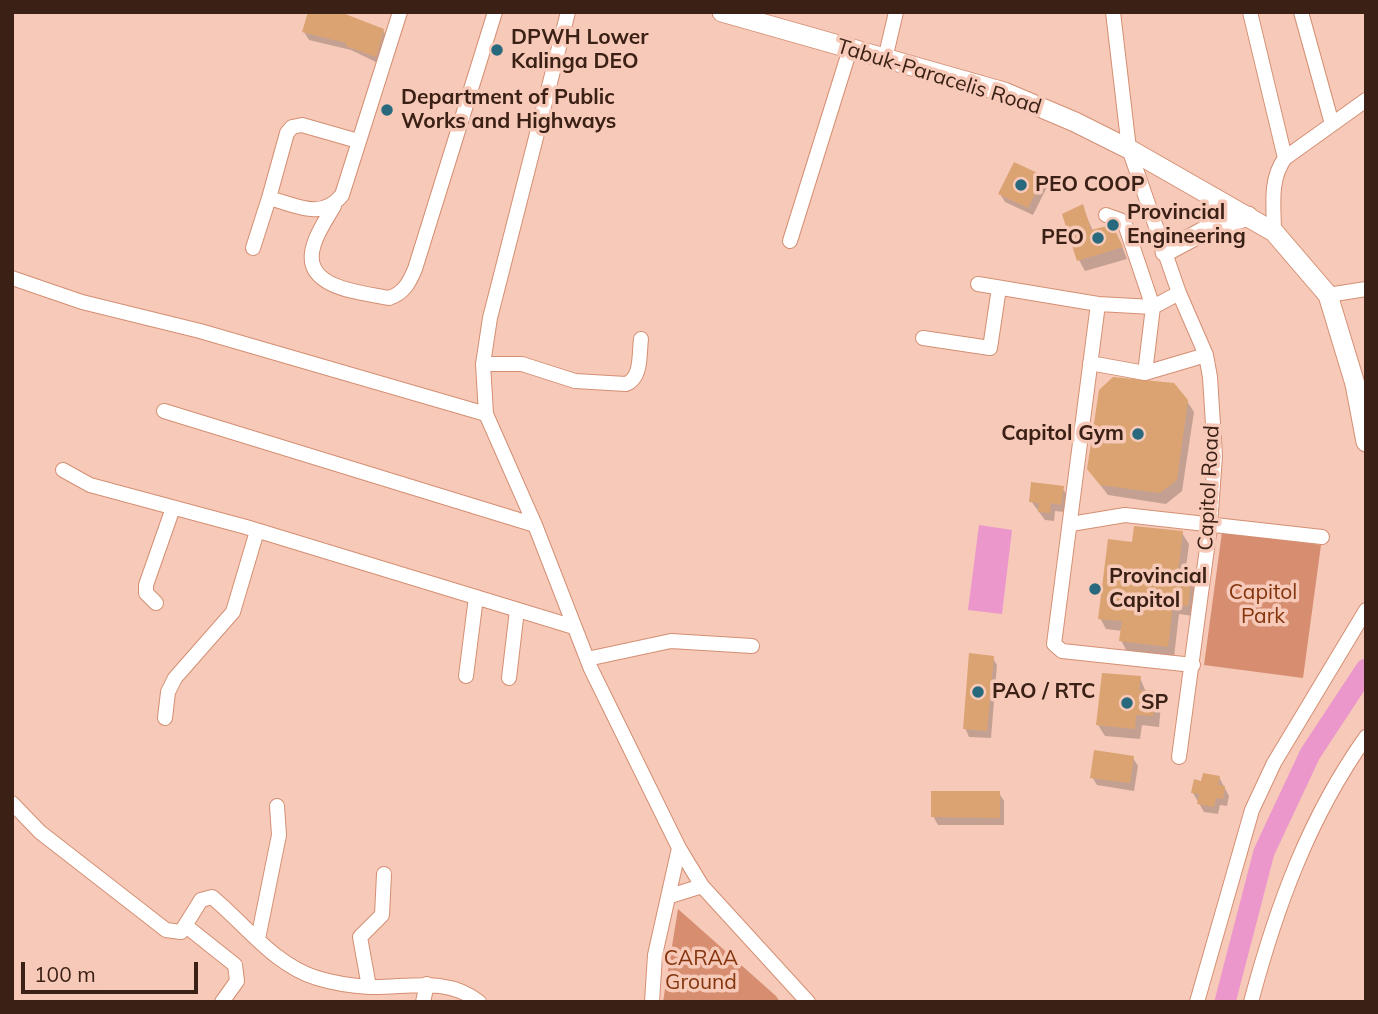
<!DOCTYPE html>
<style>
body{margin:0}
#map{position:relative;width:1378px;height:1014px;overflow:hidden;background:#f6c9b8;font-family:Mulish,sans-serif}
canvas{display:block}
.frame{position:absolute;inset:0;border:14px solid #3b2015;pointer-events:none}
.scale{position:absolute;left:21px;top:962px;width:177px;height:32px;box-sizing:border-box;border:4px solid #3b2015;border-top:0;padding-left:9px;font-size:21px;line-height:24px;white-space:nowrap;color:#3b2015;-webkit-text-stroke:5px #f6c9b8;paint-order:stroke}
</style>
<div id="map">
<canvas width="1378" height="1014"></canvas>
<div class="frame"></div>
<div class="scale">100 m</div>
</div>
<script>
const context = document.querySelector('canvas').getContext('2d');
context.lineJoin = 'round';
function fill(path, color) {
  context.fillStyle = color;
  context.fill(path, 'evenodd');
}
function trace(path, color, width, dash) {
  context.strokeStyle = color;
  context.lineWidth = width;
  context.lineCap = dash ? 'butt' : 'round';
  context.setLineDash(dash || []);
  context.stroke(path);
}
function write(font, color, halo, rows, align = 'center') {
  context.font = font + ' Mulish,sans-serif';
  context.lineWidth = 7;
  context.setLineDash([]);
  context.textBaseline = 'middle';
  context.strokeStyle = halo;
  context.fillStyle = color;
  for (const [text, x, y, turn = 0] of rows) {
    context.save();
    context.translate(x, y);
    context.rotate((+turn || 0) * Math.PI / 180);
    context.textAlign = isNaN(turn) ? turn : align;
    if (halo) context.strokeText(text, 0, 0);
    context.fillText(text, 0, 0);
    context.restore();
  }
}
const green = new Path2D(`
 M1222 532 1321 545 1303 678 1204 665Z
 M678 909 776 996 780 1002H663Z`);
const water = new Path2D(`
 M979 525 1012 530 1002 614 968 610Z`);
const shadow = new Path2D(`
 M383 30 387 38 380 64 351 50 309 40 304 32Z
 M1043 177 1048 185 1033 215 1005 202 1000 194Z
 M1082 206 1093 231 1120 241 1127 259 1085 271 1079 260Z
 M1187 401 1194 412 1182 491 1166 504 1108 495 1088 469Z
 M1062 487 1067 496 1065 512 1055 511 1054 521 1045 520 1031 501Z
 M1182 533 1189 544 1185 575 1191 576 1198 587 1194 616 1179 614 1174 657 1127 652 1121 640 1122 631 1106 629 1100 618 1133 543Z
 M992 657 997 665 991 738 969 737 965 728Z
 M1140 678 1146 692 1155 693 1161 704 1159 727 1142 725 1140 739 1105 736 1098 725Z
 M1133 758 1138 766 1134 791 1097 785 1092 777Z
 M1219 777 1229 796 1227 806 1220 805 1218 814 1204 812 1193 793 1203 783Z
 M999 793 1004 801V825H938L933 816Z`);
const river = new Path2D(`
 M1225 1002 1264 852 1310 754 1366 669`);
const building = new Path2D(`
 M308 12H340L384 29 376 57 346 46V43L302 32Z
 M1014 162 1044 176 1028 208 998 194Z
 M1083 204 1091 230 1107 226 1114 228 1123 247 1077 261 1062 214Z
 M1113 377 1174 383 1188 400 1177 480 1160 493 1100 485 1087 469 1099 390Z
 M1031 482 1064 486 1061 505 1051 503 1050 513 1038 512 1039 503 1029 502Z
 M1134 526 1183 531 1178 572 1192 574 1188 606 1173 604 1168 647 1119 641 1122 621 1098 619 1108 539 1132 542Z
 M969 653 994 656 987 731 963 729Z
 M1102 673 1141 676 1139 690 1156 691 1153 716 1136 715 1135 729 1096 725Z
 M1094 750 1134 756 1130 783 1090 778Z
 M1203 773 1220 776 1218 785 1225 786 1223 799 1216 798 1214 807 1197 804 1199 794 1191 793 1194 779 1201 781Z
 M931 791H1000V818L931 817Z`);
const minor = new Path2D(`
 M568 12 490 318 483 364 486 414 535 525 591 669 679 848 655 955 652 1002
 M1113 12 1129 149 1179 293 1206 355 1210 377 1215 456 1210 526 1179 757
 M1250 12 1285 158
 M1301 12 1332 124
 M885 59 896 12
 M269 198 287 133 292 127 302 125 358 141
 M334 206C327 218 318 231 314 244 299 289 361 292 389 298 404 293 409 283 415 269L495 12
 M1106 215 1120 220 1126 227 1153 307 1145 373
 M1274 232C1274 207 1269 180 1285 158L1366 100
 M790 241 850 49
 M253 248 269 198C296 205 321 221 342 195L400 12
 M12 278 82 302 200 331 486 414
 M978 284 1098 304 1153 307 1179 293
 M1328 295 1366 289
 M1098 304 1054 644 1062 651 1193 665
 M923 338 990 348 999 288
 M1090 363 1145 373 1206 355
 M483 364H522L575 381 626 384C642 378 639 354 641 339
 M164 411 535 525
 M63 470 90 485 246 527 574 627
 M1071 524 1125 515 1322 537
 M156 603 146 593V585L173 508
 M587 659 671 641 752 646
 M466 676 476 597
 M509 678 517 610
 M165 718 168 692 175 678 233 612 257 531
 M12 803 40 832 166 930 181 932 201 900 212 897C245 924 274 965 317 978 333 983 354 986 370 987 407 988 447 976 479 1002
 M679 848 702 886 808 1002
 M670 896 702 886
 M186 926 235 965 237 981 222 1002
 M258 939 279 835 277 806
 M369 987 360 937 382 915 384 874
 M423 1002 427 984
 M1197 1002 1252 810 1274 763 1366 610
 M1251 1002C1276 908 1309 817 1366 737`);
const major = new Path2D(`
 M722 12 1004 92 1075 122 1129 149 1274 232 1328 295 1355 384 1366 442
 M1165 252 1204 231 1248 216`);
const markers = [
 [497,50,7,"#29697d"],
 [387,110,7,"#29697d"],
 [1021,185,7,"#29697d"],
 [1113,225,7,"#29697d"],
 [1098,238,7,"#29697d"],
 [1138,434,7,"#29697d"],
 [1095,589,7,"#29697d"],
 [978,692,7,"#29697d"],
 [1127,703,7,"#29697d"]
];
const poiNames = [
 ["DPWH Lower",511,38],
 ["Kalinga DEO",511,62],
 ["Department of Public",401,98],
 ["Works and Highways",401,122],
 ["PEO COOP",1035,185],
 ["Provincial",1127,213],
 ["Engineering",1127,237],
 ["PEO",1084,238,"right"],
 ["Capitol Gym",1124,434,"right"],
 ["Provincial",1109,577],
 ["Capitol",1109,601],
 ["PAO / RTC",992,692],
 ["SP",1141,703]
];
const streetNames = [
 ["Tabuk-Paracelis Road",939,77,17],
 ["Capitol Road",1209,488,-87]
];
const parkNames = [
 ["Capitol",1263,593],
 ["Park",1263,617],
 ["CARAA",701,959],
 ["Ground",701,983]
];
fill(green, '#d68d70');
fill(water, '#eb97cb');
fill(shadow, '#0003');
trace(river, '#eb97cb', 21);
fill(building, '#dba371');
trace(minor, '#d48f73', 16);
trace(major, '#d48f73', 21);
trace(minor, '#fff', 14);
trace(major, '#fff', 19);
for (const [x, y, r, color] of markers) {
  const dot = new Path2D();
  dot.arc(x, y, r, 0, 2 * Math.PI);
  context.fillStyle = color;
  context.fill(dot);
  trace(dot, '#f6c9b8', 2.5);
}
write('bold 21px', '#3b2015', '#f6c9b8', poiNames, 'left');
write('21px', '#3b2015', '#f6c9b8', streetNames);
write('21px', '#84350e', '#f6c9b8', parkNames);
</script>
